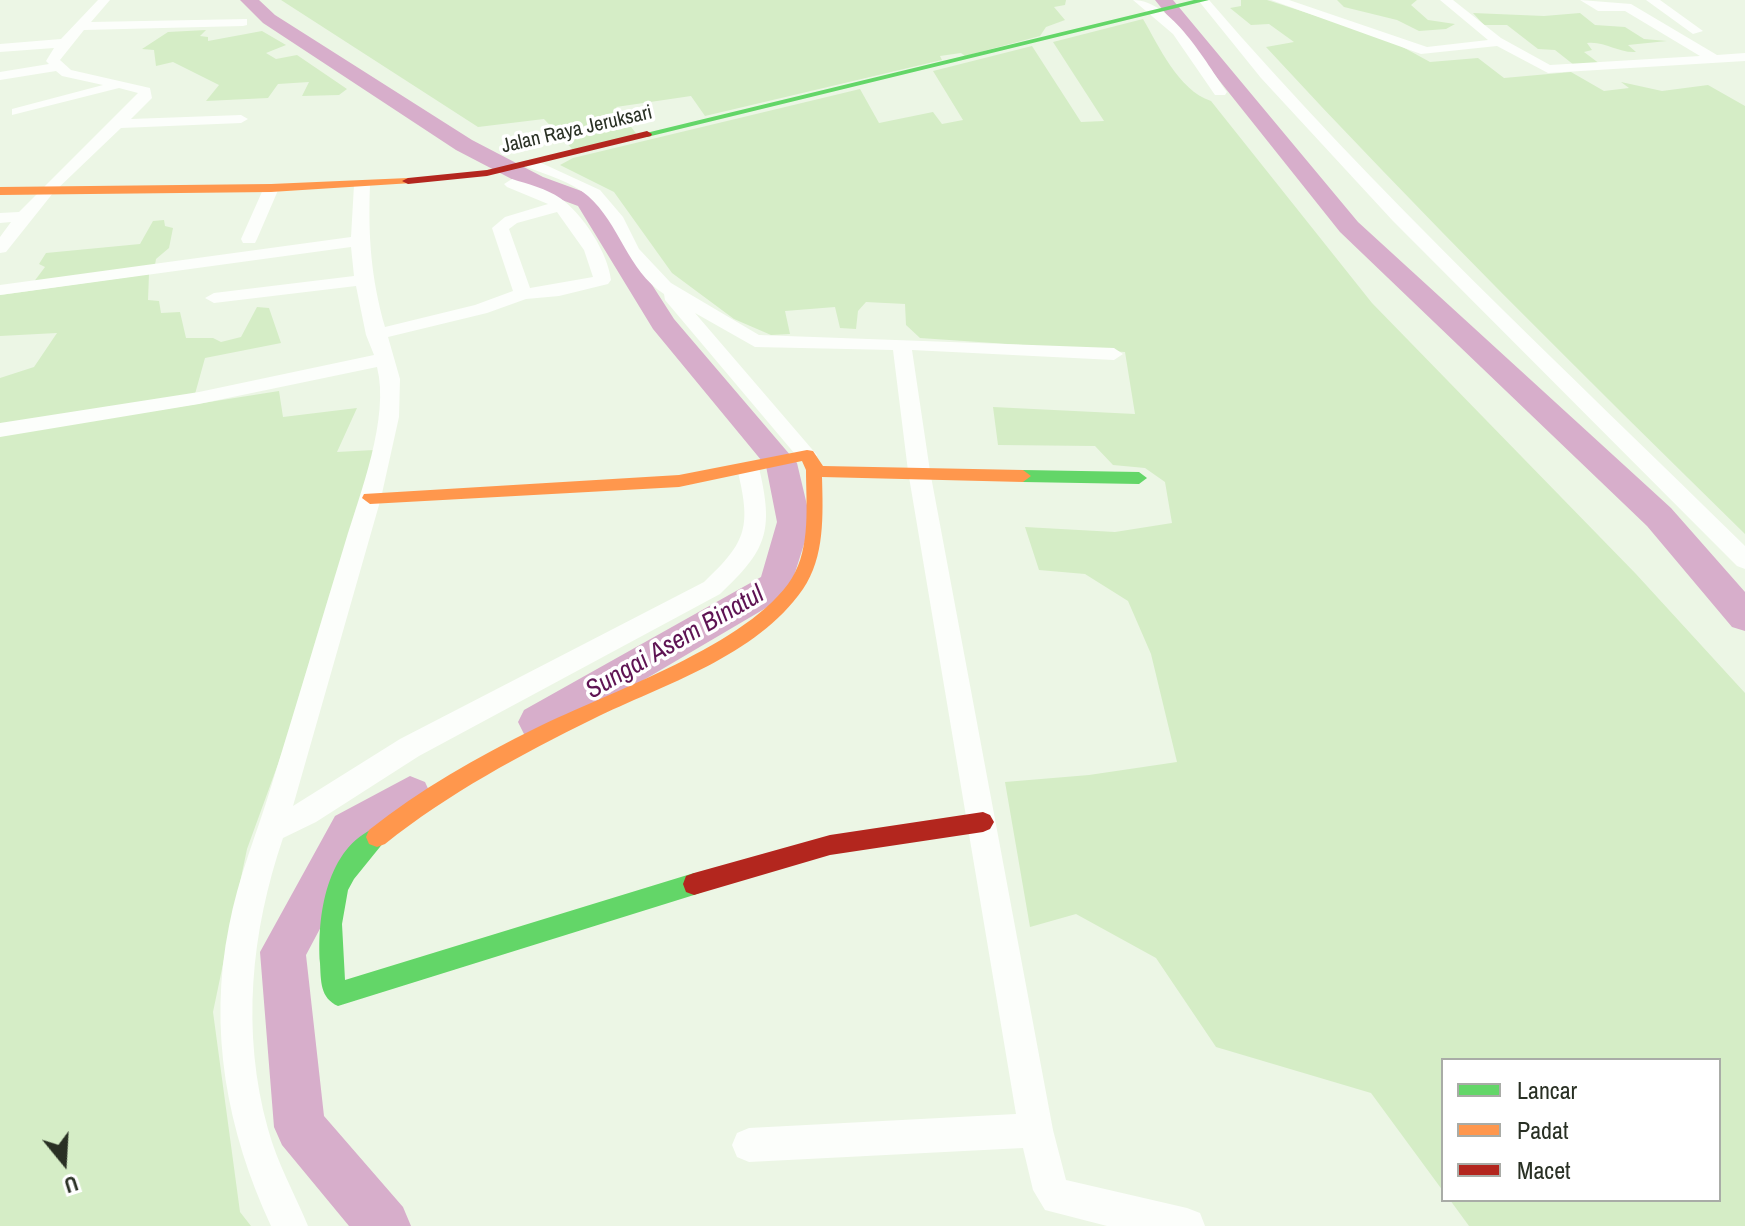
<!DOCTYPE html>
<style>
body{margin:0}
#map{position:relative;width:1745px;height:1226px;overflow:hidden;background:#ecf6e5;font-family:"Archivo Narrow",sans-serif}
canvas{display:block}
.legend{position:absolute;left:1441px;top:1058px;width:280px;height:144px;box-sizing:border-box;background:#fff;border:2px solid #a9aca7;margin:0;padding:10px 14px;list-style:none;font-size:24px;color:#293024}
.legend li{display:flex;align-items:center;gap:16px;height:40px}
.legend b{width:40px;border:2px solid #a9aca7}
.north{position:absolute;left:24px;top:1122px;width:80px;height:80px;-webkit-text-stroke:6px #fff;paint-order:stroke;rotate:162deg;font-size:22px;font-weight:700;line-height:32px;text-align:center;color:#293024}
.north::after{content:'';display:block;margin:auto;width:28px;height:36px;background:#293024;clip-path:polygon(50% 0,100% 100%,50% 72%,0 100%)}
</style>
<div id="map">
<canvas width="1745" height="1226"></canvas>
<ul class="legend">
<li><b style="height:10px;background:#63d668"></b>Lancar</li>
<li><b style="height:10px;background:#ff974d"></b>Padat</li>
<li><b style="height:10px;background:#b3261e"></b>Macet</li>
</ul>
<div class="north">U</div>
</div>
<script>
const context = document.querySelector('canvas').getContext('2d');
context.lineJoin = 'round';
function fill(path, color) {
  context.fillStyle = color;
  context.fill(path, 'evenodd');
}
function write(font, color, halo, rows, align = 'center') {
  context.font = font + ' "Archivo Narrow",sans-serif';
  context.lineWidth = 7;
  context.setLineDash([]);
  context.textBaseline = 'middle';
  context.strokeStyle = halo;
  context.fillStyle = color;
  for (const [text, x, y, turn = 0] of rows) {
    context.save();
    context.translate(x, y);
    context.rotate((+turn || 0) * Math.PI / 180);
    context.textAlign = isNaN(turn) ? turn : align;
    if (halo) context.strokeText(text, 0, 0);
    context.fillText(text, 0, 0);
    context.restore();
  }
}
const green = new Path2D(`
 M281 0H1066L1065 5 1054 7 1065 20 1046 27 1040 36 965 56 961 53 940 56 942 60 705 116 691 96 616 107 638 136 573 150 544 119 478 127Z
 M1241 0H1267L1388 39 1430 62 1478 58 1504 78 1571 72 1604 91 1629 88 1621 82 1662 91 1708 85 1745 106V534C1583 375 1421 215 1266 47L1294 42 1269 24 1251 25 1230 8 1241 6Z
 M1337 0H1417L1411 5 1428 20 1455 24 1446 29 1419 31 1397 20 1344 7Z
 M1473 13 1544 16 1580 13 1595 25 1625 27 1644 39 1667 41 1628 45 1636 52C1617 53 1606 41 1587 43L1592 50 1584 52 1600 64 1574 65 1555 50 1538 49 1507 25H1484Z
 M1143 19C1159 46 1178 90 1211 101L1372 303 1636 574 1745 693V1226H1469L1450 1200H1719V1060H1443V1191L1371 1093 1216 1047 1156 958 1076 914 1030 927 1005 782 1089 775 1177 762 1151 654 1128 601 1085 574 1039 570 1025 527 1115 532 1172 523 1165 482 1145 468 1113 465 1095 446 998 445 993 407 1135 414 1125 352 920 338 906 325 905 304 866 302 858 311 856 329 840 328 835 307 785 311 790 334 771 335 734 319 672 273 614 192 560 165 573 158 860 89 879 123 933 112 942 124 963 120 933 71 1032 46 1081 122 1104 121 1053 42Z
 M206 30 200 36 208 37V41L262 31 286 45 266 53 276 59 297 55 347 89 339 95 302 96 309 82 278 84 268 98 206 101 219 85 173 62 156 66 154 50 142 49 168 32Z
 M164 220 165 226 173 228 169 248 156 259 155 265 33 283 45 267 39 264 46 253 140 244 153 221Z
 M149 274 148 300 159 301 161 313 180 312 186 338H213L221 342 241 337 257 307 269 308 281 343 205 358 195 394 0 426V378L34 367 57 333 0 336V295Z
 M279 391 283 417 357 408 337 452 374 450 309 679 247 849 213 1012 240 1212 251 1226H0V435Z`);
const river = new Path2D(`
 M240 0H259L275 15 472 140 543 177 595 196 674 319 797 463 811 522 788 595 552 734 538 739 524 734 518 722 524 710 761 577 777 522 766 466 653 329 578 206 527 187 456 150 263 23Z
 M1155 0H1173L1358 222 1671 508 1745 592V631L1732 627 1647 526 1340 232Z
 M410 776 425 782 431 795 425 808 365 844 306 955 324 1116 403 1207 411 1226H349L282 1145 274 1127 260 952 335 816Z`);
const street = new Path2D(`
 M98 0H110L91 22 247 19V25L243 26 84 30 60 60 71 70 150 88 152 98 131 119 241 115 248 119 241 123 121 128 53 193 6 252 0 253V237L11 222 0 223V213L19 212 138 93 119 88 12 115V109L103 85 62 76 56 71 0 80V72L49 64 46 61 54 48 0 52V44L61 39Z
 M1133 0C1172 0 1206 63 1227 92L1225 95H1215L1173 34Z
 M1198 0H1209C1376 194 1563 367 1745 546V569L1737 566 1393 221 1261 78Z
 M1271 0H1289L1427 47 1488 40 1440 0H1453L1501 38 1550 65 1700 56 1625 11H1598L1580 0 1631 4 1717 55 1745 53V61L1548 73 1497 46 1421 54Z
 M1646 0H1660L1703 31 1693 34Z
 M527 161H537L600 190 623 217 639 249 671 283 759 335 1114 348 1123 354 1114 360 912 350 930 471 1053 1130 1066 1180 1187 1208 1200 1213 1205 1226H1107L1045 1210 1033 1190 1023 1148 749 1162 737 1157 732 1145 737 1133 749 1128 1016 1114 908 471 893 350 755 347 695 313 817 455 814 460H800L665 300 664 294C627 270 620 224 588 196 572 182 547 175 527 167Z
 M362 180 370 185C368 236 371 278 385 327L475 305 513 291 492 228 505 217 548 204 507 187 504 184 512 179C528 184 547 189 560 198 583 214 608 253 611 280L608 284 559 296 526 299 487 313 388 337 400 379 399 417 381 498 293 806 400 739 704 582C748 541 751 526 737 468L741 463H755L759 468C774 531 767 550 720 594L419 756 316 822 283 838C251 932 241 1032 268 1129 277 1163 295 1194 308 1226H271C227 1131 208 1030 229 926 238 878 257 833 271 787 296 706 320 625 345 543 360 494 390 417 377 367L199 404 0 437V423L199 392 374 355 366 335 356 286 214 303 205 298 214 293 354 276 351 247 0 295V285L351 237 354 185ZM557 212 584 250 593 277 530 288 509 229 517 223Z
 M265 185 279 188 257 239 255 243H243L241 239Z`);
const fast = new Path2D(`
 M1194 0H1209L647 137 642 134Z
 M1023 470 1139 472 1147 478 1139 484 1023 482 1015 476Z
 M377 827 385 830 388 837 354 879 348 890 342 924 345 980 694 873 702 876 705 884 702 892 694 895 338 1006C320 998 321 981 320 963 317 917 326 847 377 827Z`);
const slow = new Path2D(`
 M408 178 412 179V183L271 192 0 195V187L271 184Z
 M807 450 813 451 823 466 1023 470 1031 476 1023 482 822 477C823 515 825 557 803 589 756 657 664 684 593 719 520 755 449 793 385 844L377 847 369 844 366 837 369 830C421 789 477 757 536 728 607 693 751 644 792 578 811 547 806 504 806 470L802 461 679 487 370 504 362 498 364 494 679 475Z`);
const jam = new Path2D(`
 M647 131 652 134 651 136 487 176 408 184 402 181 408 178 487 170Z
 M983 812 990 815 994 822 990 829 983 832 830 855 694 895 686 892 683 884 686 876 694 873 830 835Z`);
const farStreetnames = [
 ["Jalan Raya Jeruksari",577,130,-13]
];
const waterNames = [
 ["Sungai Asem Binatul",675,643,-30]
];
fill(green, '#d5edc6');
fill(river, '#d7aecb');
fill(street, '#fcfefb');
fill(fast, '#63d668');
fill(slow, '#ff974d');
fill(jam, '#b3261e');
write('20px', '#293024', '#fff', farStreetnames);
write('italic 26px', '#5e1353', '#fff', waterNames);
</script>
